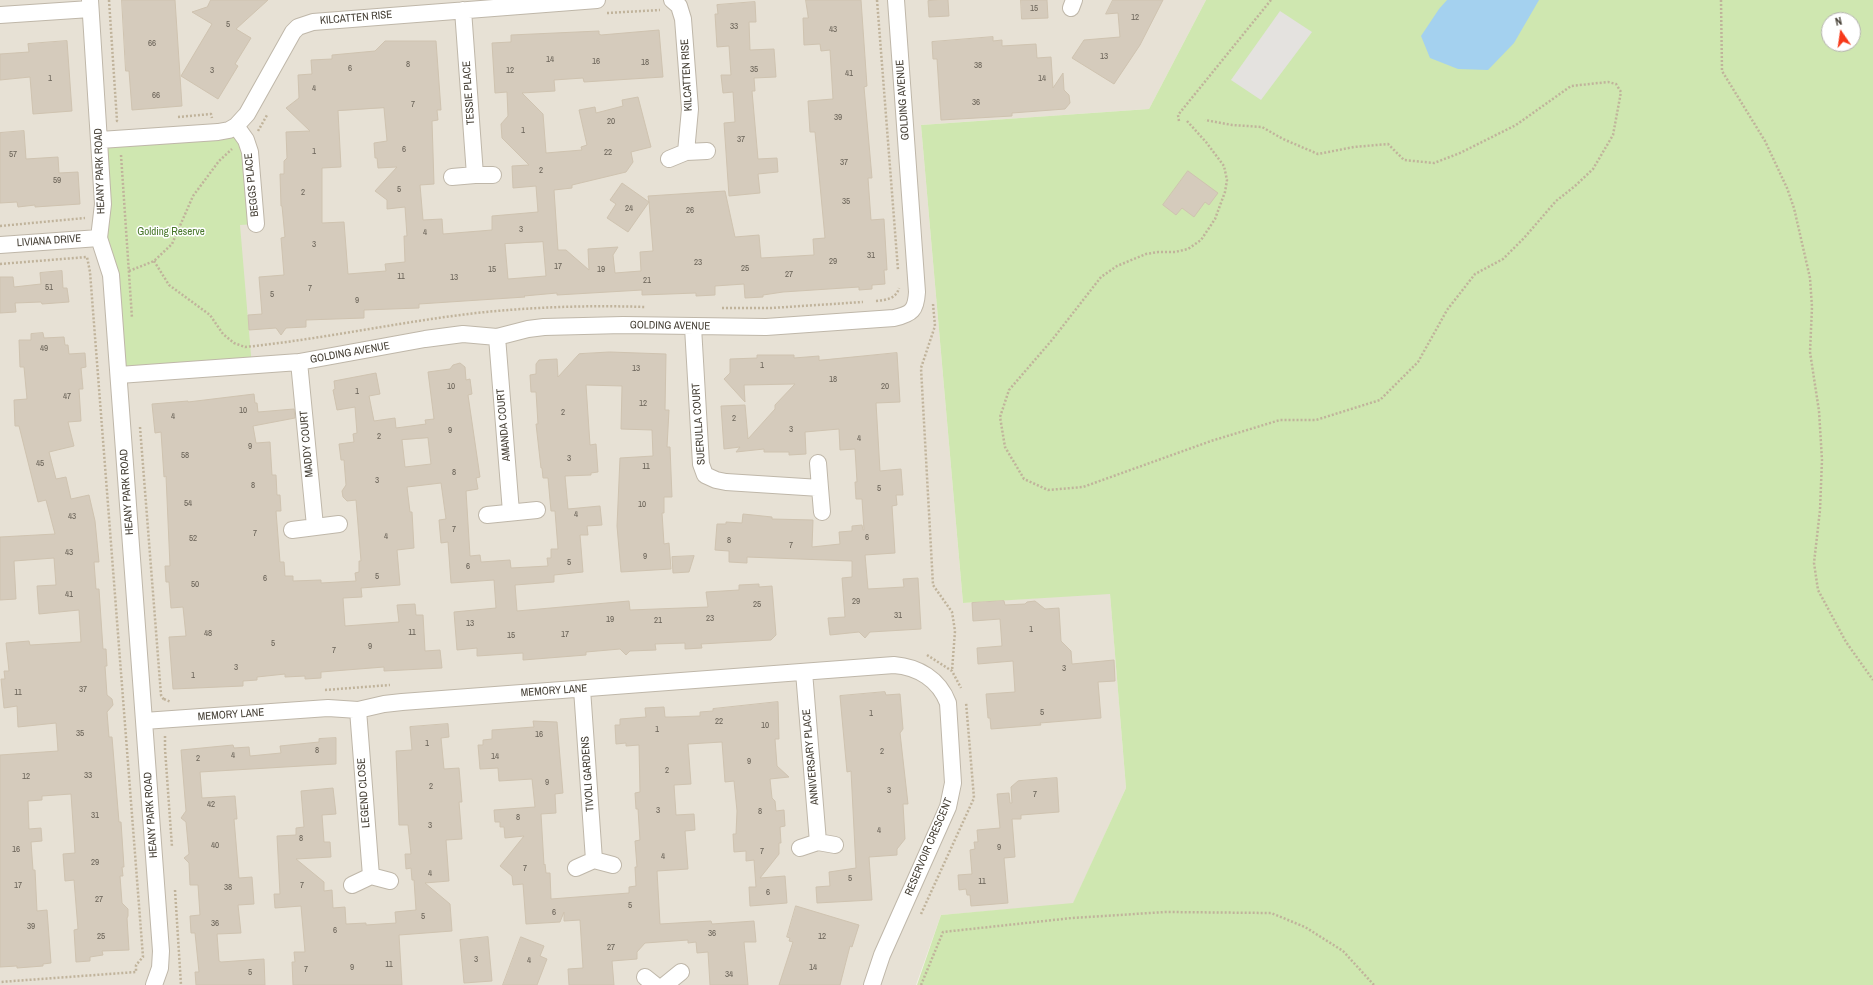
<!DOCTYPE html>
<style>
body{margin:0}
#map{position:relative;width:1873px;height:985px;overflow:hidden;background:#f3efe7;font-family:"Archivo Narrow",sans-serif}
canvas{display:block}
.north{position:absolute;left:1821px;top:12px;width:40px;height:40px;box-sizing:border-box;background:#fff;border:1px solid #b5b3af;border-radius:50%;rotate:347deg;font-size:11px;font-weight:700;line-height:16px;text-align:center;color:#464036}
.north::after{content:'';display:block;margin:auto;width:14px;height:18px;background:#f7391a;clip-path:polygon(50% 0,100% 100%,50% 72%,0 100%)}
</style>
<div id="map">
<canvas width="1873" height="985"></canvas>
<div class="north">N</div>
</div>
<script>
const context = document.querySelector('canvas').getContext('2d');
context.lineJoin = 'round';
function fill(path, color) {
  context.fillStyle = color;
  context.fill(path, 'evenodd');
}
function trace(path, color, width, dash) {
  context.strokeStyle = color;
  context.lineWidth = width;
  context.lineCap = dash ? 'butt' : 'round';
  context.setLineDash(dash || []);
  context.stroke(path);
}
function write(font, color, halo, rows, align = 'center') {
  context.font = font + ' "Archivo Narrow",sans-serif';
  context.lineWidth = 3;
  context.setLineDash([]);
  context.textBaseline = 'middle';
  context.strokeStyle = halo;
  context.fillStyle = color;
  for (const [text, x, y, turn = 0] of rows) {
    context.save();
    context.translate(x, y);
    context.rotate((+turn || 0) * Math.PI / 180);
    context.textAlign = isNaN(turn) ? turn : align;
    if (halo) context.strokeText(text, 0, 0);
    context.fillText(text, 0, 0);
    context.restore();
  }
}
const residential = new Path2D(`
 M0 0H1206L1149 109 921 125 963 603 1110 593 1126 788 1073 904 941 915 916 985H0Z`);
const green = new Path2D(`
 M1206 0H1873V985H917L941 915 1073 903 1126 788 1110 594 963 603 921 125 1149 109ZM1829 20H1853V44H1829Z
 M218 132 246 140 256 224 240 225 252 367 119 375 100 229V140Z`);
const parking = new Path2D(`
 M1280 11 1312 32 1261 100 1231 80Z`);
const water = new Path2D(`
 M1447 0H1539L1514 43 1488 70 1458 69 1430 58 1421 36 1439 9Z`);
const building = new Path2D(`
 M122 0H175L182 106 132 110 129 71H126Z
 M211 0H268L236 29 251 38 235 64 238 66 218 99 181 76 212 24 192 12 207 7Z
 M806 0H861L867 86 864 87 872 178H868L871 220 884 219 887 270H884L885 284 872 285V289L859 290V287L783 292 763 295V297L745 298 744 284 715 286V295L696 296V293L642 295V290L557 295V293L524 296 525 297 419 304V308L364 310V318L306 320V327L286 328 281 335 276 328 249 330 248 315 262 314 259 277 284 275 281 238 285 237 282 206H281L280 174H284V161L287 158 286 132 310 131 286 108 299 98 298 75 312 74 311 60 332 59V55L375 51 385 41H436L441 110H437L438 120 432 121 434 184 420 185 423 220 442 219 443 234 492 230V216L538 212 536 186 513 188 512 166 529 165 502 138 501 124 508 116 507 92 495 93 492 43 511 42V35L599 31V34L601 35 659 30 663 77 584 82 583 78 554 80 555 91 522 93 543 114 546 153 582 150 581 147 587 145 579 110 595 107 596 113 623 106 622 100 638 97 651 147 631 152 633 162 626 172 572 185V188L554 190 558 250H566L589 270 588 249 618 247 613 255 615 273 641 271 640 252 653 251 649 202 628 232 607 218 616 204 610 200 622 183 649 202 648 196 725 191 735 237 759 235 761 258 814 255 813 239 825 238 815 132H810L808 101 833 99 830 50 821 51 820 44 804 45 803 18H808ZM384 108 387 141 374 143 375 158H377L378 168 397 167 375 191 387 200V209L405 207 407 236H404L405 262 385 264 386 271 348 274 344 222 322 223V168L341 167 338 111ZM543 242 546 276 508 279 505 244Z
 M948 0 949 16 929 17 928 1Z
 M1021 0H1047L1048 18 1022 19Z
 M1113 0H1163L1140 45 1114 84 1072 58 1084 40 1120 37 1118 13 1106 14Z
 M755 2 756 22H749L750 50 774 49 776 77 754 78 755 91H752L758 159 777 158 778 172 758 174 760 193 729 196 724 123 735 122 733 92 723 93 721 75H731L729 46 717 47 715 14H718L717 5Z
 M993 37V41L1002 40V46L1036 44 1037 58 1051 57 1053 88 1063 73 1064 90 1069 95 1070 103 1065 109 1012 113V116L941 120 937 59H933L932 42Z
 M67 41 72 111 33 114 30 77 0 80V54L29 52 28 44Z
 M24 131 26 159 58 157 59 173 78 172 80 204 35 207V205L18 207 17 202 0 203V133Z
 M1188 171 1218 193 1209 205 1205 202 1194 217 1182 208 1176 215 1163 205Z
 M62 271 63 288H67L69 302 42 304 41 302 15 303 16 312 0 313V277H13L14 287 41 284 40 273Z
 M43 333 44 338 64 337 65 345H68L69 354 85 353 86 367 81 368 83 389H79L81 421 68 422 74 446 49 452 56 479 66 477 71 499 89 495 95 521 99 562H94L96 589H99L103 649H106L107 666H105L107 695 112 699 113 705 107 712 109 737H112L119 822H121L124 867H122L123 876H120L122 903 128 909V916L127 918 129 950 102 951 103 955 90 957V961L76 962 74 930 78 929 74 880 65 881 63 854 75 853 71 794 42 796V800L28 801 29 829 41 828 42 841 31 842 33 870H35L37 911 47 910 51 963 43 964V966L17 968V966L0 967V755L58 751 56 723 18 727 17 706 4 708 1 679H5L4 671H9L6 643 29 641 30 645 81 642 79 610 39 614 37 586 56 585 54 558 14 561 16 599 0 600V537L55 534 46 500 38 502 19 426H15L14 400 27 399 24 367H20L19 340H31V334Z
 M610 352 666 354 665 410H669L667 447H670L672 497H664V513H662L664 544 669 543 671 569 621 572 617 526 620 458 653 456 652 430 621 429 622 386 586 385 590 445 596 444 598 472 591 473V475L565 476 568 509 600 506 602 525 587 526 588 535H580L583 572 554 575V582L515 585 517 611 629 601 630 610 708 607 706 592 739 590V585L759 584V587L772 586 776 635 771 640 701 644 702 648 685 649V643L655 644 656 650 630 651 626 655 620 649 586 652V655L523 660V653L477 656V648L457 650 454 612 496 608 494 580 451 583 448 542 441 543 439 520 446 519 441 483 407 487 410 512H412L414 548 397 550 400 585 361 588 362 597 343 598 345 626 399 622 397 605 415 604 416 615H423L425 651 440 650 442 668 384 671V667L321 672V678L305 679V676L285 677V674L257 677V680L243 681V686L173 689 169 637 186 636 183 607 171 608 169 582H166L165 566H170L166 476 164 477 161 432 155 433 152 404 188 401V402L254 394 255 403H257L258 412 294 409 295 418 253 426 256 443 270 442 272 475H276L277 495H280L281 511H276L280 562H284L285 576H293V581L321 580V583L356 581 355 573 359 572V561H361L356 500 347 501 343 497 342 491 346 485 344 460H341L339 444 354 442 353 434 357 433 355 407 337 410 333 390 335 389 334 381 376 373 380 394 369 396 374 421 395 418 396 428 426 424 425 420 434 419 428 372 450 369 453 365 460 363 465 367 466 380 470 379 472 394 468 395 480 477 476 478 478 489 466 491 470 556 480 555 481 562 510 560 511 568 548 566 547 558H551V549H558L555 511H551L548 478H543L542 468H541L536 424H538L536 392H531L530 375 536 374V364L539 360 557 359 558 377 579 354ZM428 438 431 464 405 467 402 440Z
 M897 353 900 402 876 403 880 471 901 469 903 495H896L897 505 892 506 895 553 865 555 868 589 904 587 903 579 918 578 921 629 870 632 865 638 859 632 830 635 828 618 845 617 842 578 852 577V561L747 557V563L729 562V551L715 550 717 524H726V522L742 523 743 514 772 517V519L813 520 812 547 840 544 839 532 852 531V526L862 525 863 530H864L862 499H856L855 482H857L855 449 840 450 839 429 805 432 806 454 789 455V452H764V449L736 452 740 447 724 449 721 406 745 405 748 439 775 409V405L795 384 744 385 745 402 724 379 730 373V359L757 358V355H794V358L819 356V360Z
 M694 556 689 572 673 573 672 557Z
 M1004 601 1005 605 1025 604 1027 602 1035 601 1045 609 1059 608 1061 641 1071 651 1072 664 1114 660 1115 681 1098 682 1101 718 1040 723 1041 725 991 729 990 718H988L986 694 1015 692 1013 661 978 664 977 648 1002 646 1000 619 973 621 972 603Z
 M885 692 886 695 900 694 903 729 900 733 908 804H903L905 839 897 849V855L869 857 872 900 817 903 816 887 830 886 829 872 856 868 851 771 847 772 840 696Z
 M778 702 779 739H775L777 766 789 777 770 779 772 798 775 801 776 811 784 810 785 826 780 827 781 843H779V854L760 878 785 876 787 903 750 906 749 887H756L754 860 746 861V851L734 852 733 834H736L737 811 734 781 725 782 722 742 688 744 691 784 674 785 676 815 694 814 695 830 685 831 688 869 657 871 660 924 711 921 712 924 754 921 756 942H744L748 985H710L708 952 697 953 696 942 688 943V940L645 943 637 952V959L612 961 614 985H569L568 969 583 968 580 920 564 921V912L560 922 526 924 523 884 513 885 512 876 500 866 524 836 505 838 504 827H500V822H495L494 810 535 807 532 779 499 781 498 768 480 769 478 745H483V740L492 739V730L534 727 533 721 557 722 563 793 555 794 556 813 541 814 544 865 545 864 546 873H550L551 899 629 893V887L636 886 635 867H637L635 841 640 840 638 809H636L635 793 640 792 639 745 626 746V743L616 744 615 725H620V719L646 717 645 708 664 707 665 717H673L700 716V712L713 711V709Z
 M448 724 449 737 441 738 444 769 459 768 462 802H459L462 839 446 840 449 881 425 883 450 904 452 931 399 935 402 985H293L292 962H295L294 952H305L301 906 275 908 274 894H280L277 836 296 835V828L304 827 301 791 333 788 336 814 322 815 324 842H330L331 857 296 859 324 882V891L332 890 333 908 345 907 346 924 366 923V925L396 923 395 912 416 910 414 880H412L411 868 406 869 405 854H411L408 825H399L396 751 412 750 410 727Z
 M336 738V764L200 772 202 798 235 796 237 819H234L239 878 252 877 254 904 238 905 241 933 217 934 219 961 221 962 264 959 265 985H196L195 972H199L195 933H191L190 916 200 915 198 885H190L189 863 184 858 189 854 186 822 181 818 186 811 181 750 233 745 234 748 249 747 250 756 281 753 280 746 319 742V739Z
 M1057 778 1059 812 1021 815V819H1012L1015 857 1004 858 1008 903 971 906 970 895H967L966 889 959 890 958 875 972 874 970 850 975 849 974 842H978L977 830 1000 828 997 794 1009 793 1010 803H1012L1011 787 1018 781Z
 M796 906 859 925 852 947 850 946 840 985H779L793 942 789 941 790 938 787 937Z
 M488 937 492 981 464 983 460 940Z
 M521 937 544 946 540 956 547 959 537 985H503Z`);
const path = new Path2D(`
 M109 0 117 121H119
 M877 0 898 270
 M1721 0 1722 71 1765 141 1787 188 1794 208 1810 278 1812 307 1810 352 1819 411 1822 460 1820 510 1814 563 1818 590 1846 642 1873 680
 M607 13 660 10
 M178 117 211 114 212 118
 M1179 121 1178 115 1271 0
 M1187 121 1206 142 1224 166 1227 180 1225 192 1215 219 1201 240 1188 249 1175 252H1158L1146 254 1117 266 1101 277 1052 340 1009 390 1000 417 1005 447 1024 479 1048 490 1083 487 1211 441 1280 420H1316L1380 400 1418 362 1447 310 1475 274 1503 259 1524 238 1556 201 1575 186 1593 169 1613 135 1621 92 1616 84 1608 82 1571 86 1516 125 1460 153 1434 163 1404 160 1388 144 1354 147 1318 154 1283 139 1262 127 1232 125 1205 120
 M258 131 267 115
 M121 155 132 318
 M0 226 85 218
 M154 261 169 285 210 315 223 334 234 343 245 347C323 339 399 322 476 313 532 307 589 305 645 307
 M0 264 87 257 90 272 143 957 136 965V972L0 982
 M129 271 154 261 172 244 193 196 219 161 232 149
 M876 301C886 300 896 299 899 288
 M933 304 935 326 921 368 933 585 952 612 955 631 952 671
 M722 308H771L863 302
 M140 427 161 695 164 700
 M927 655 952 671 961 688
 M325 690 390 685
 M164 699 171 702
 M165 736V749L172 847
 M175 890 181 985
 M921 914 974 798 966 702
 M921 985 943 932 1072 918 1166 912 1271 913 1305 927 1343 951 1374 985`);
const minor = new Path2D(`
 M90 0 103 204 99 238 111 275 161 951 160 968 154 985
 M672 0 679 6 683 19 690 109 686 152
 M1071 8 1074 0
 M0 15 90 9
 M236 126 246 140 250 152 256 224
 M100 140 218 132 229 130 236 126 247 114 293 32 298 27 313 22 597 0
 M669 159 686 152 707 151
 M475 175H493
 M452 177 475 175 463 10
 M0 245 99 238
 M693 327 701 464 705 475 716 480 726 482 820 488 822 512
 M497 337 511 512
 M299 362 315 526
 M119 375 299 362 425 339 463 334 497 337 528 329 544 327 623 325 766 327 894 318C912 314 916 310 917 292L896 0
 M818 463 820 488
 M487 515 537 510
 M292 530 339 524
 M804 672 818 842
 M582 689 594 860
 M358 710 371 876
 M144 721 328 708 358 710 384 704 402 702 894 665C918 667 939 679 948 703L953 783 948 807 882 955 872 985
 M800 848 818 842 835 845
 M576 868 594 860 613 865
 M352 885 371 876 390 881
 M645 977 655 985
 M665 985 681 972`);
const numberNames = [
 ["15",1034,9],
 ["12",1135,18],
 ["5",228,25],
 ["33",734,27],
 ["43",833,30],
 ["66",152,44],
 ["13",1104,57],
 ["14",550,60],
 ["16",596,62],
 ["18",645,63],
 ["8",408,65],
 ["38",978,66],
 ["6",350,69],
 ["35",754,70],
 ["3",212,71],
 ["12",510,71],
 ["41",849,74],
 ["1",50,79],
 ["14",1042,79],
 ["4",314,89],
 ["66",156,96],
 ["36",976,103],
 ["7",413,105],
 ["39",838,118],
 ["20",611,122],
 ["1",523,131],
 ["37",741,140],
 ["6",404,150],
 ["1",314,152],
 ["22",608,153],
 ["57",13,155],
 ["37",844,163],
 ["2",541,171],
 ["59",57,181],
 ["5",399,190],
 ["2",303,193],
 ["35",846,202],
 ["24",629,209],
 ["26",690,211],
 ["3",521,230],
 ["4",425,233],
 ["3",314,245],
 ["31",871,256],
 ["29",833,262],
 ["23",698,263],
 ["17",558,267],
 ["25",745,269],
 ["15",492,270],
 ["19",601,270],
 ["27",789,275],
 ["11",401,277],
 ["13",454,278],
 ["21",647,281],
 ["51",49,288],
 ["7",310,289],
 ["5",272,295],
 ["9",357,301],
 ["49",44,349],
 ["1",762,366],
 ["13",636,369],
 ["18",833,380],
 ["10",451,387],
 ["20",885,387],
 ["1",357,392],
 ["47",67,397],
 ["12",643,404],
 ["10",243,411],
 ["2",563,413],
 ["4",173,417],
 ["2",734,419],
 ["3",791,430],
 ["9",450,431],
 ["2",379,437],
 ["4",859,439],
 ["9",250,447],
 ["58",185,456],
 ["3",569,459],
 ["45",40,464],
 ["11",646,467],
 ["8",454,473],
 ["3",377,481],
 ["8",253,486],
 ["5",879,489],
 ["54",188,504],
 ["10",642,505],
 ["4",576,515],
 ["43",72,517],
 ["7",454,530],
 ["7",255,534],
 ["4",386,537],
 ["6",867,538],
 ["52",193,539],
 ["8",729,541],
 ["7",791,546],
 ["43",69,553],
 ["9",645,557],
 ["5",569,563],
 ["6",468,567],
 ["5",377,577],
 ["6",265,579],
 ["50",195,585],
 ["41",69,595],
 ["29",856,602],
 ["25",757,605],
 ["31",898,616],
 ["23",710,619],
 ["19",610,620],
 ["21",658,621],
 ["13",470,624],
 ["1",1031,630],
 ["11",412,633],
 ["48",208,634],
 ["17",565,635],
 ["15",511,636],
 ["5",273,644],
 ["9",370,647],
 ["7",334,651],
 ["3",236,668],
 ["3",1064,669],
 ["1",193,676],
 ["37",83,690],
 ["11",18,693],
 ["5",1042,713],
 ["1",871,714],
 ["22",719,722],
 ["10",765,726],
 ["1",657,730],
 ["35",80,734],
 ["16",539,735],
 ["1",427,744],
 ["8",317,751],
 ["2",882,752],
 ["4",233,756],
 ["14",495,757],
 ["2",198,759],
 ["9",749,762],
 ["2",667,771],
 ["33",88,776],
 ["12",26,777],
 ["9",547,783],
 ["2",431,787],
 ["3",889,791],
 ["7",1035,795],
 ["42",211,805],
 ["3",658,811],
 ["8",760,812],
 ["31",95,816],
 ["8",518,818],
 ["3",430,826],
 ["4",879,831],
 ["8",301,839],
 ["40",215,846],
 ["9",999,848],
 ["16",16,850],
 ["7",762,852],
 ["4",663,857],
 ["29",95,863],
 ["7",525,869],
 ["4",430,874],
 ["5",850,879],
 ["11",982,882],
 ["17",18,886],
 ["7",302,886],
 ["38",228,888],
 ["6",768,893],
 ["27",99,900],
 ["5",630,906],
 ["6",554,913],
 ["5",423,917],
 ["36",215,924],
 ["39",31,927],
 ["6",335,931],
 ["36",712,934],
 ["25",101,937],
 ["12",822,937],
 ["27",611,948],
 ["3",476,960],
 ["4",529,961],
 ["11",389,965],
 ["9",352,968],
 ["14",813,968],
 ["7",306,970],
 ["5",250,973],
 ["34",729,975]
];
const streetNames = [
 ["KILCATTEN RISE",356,18,-5],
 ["KILCATTEN RISE",687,75,-93],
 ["TESSIE PLACE",469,93,-94],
 ["GOLDING AVENUE",903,100,-94],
 ["HEANY PARK ROAD",100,171,-92],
 ["BEGGS PLACE",252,185,-96],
 ["LIVIANA DRIVE",49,241,-4],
 ["GOLDING AVENUE",670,326,1],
 ["GOLDING AVENUE",350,353,-10],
 ["SUERULLA COURT",699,424,-94],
 ["AMANDA COURT",504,425,-95],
 ["MADDY COURT",307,444,-95],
 ["HEANY PARK ROAD",127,492,-94],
 ["MEMORY LANE",554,691,-4],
 ["MEMORY LANE",231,715,-4],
 ["ANNIVERSARY PLACE",811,757,-95],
 ["TIVOLI GARDENS",588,774,-94],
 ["LEGEND CLOSE",364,793,-94],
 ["HEANY PARK ROAD",151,815,-94],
 ["RESERVOIR CRESCENT",929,847,-67]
];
const parkNames = [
 ["Golding Reserve",171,232]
];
fill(residential, '#e7e1d5');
fill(green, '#cfe7b0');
fill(parking, '#e4e2df');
fill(water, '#a4d1ef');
fill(building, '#d5cbbc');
trace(building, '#cfc3b0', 1);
trace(minor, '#bfb7a9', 18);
trace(path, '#c0b39b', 2.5, [2, 2]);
trace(minor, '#fff', 16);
write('9px', '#6a6358', null, numberNames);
write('11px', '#464036', '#fff', streetNames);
write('11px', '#48772a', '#fff', parkNames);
</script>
